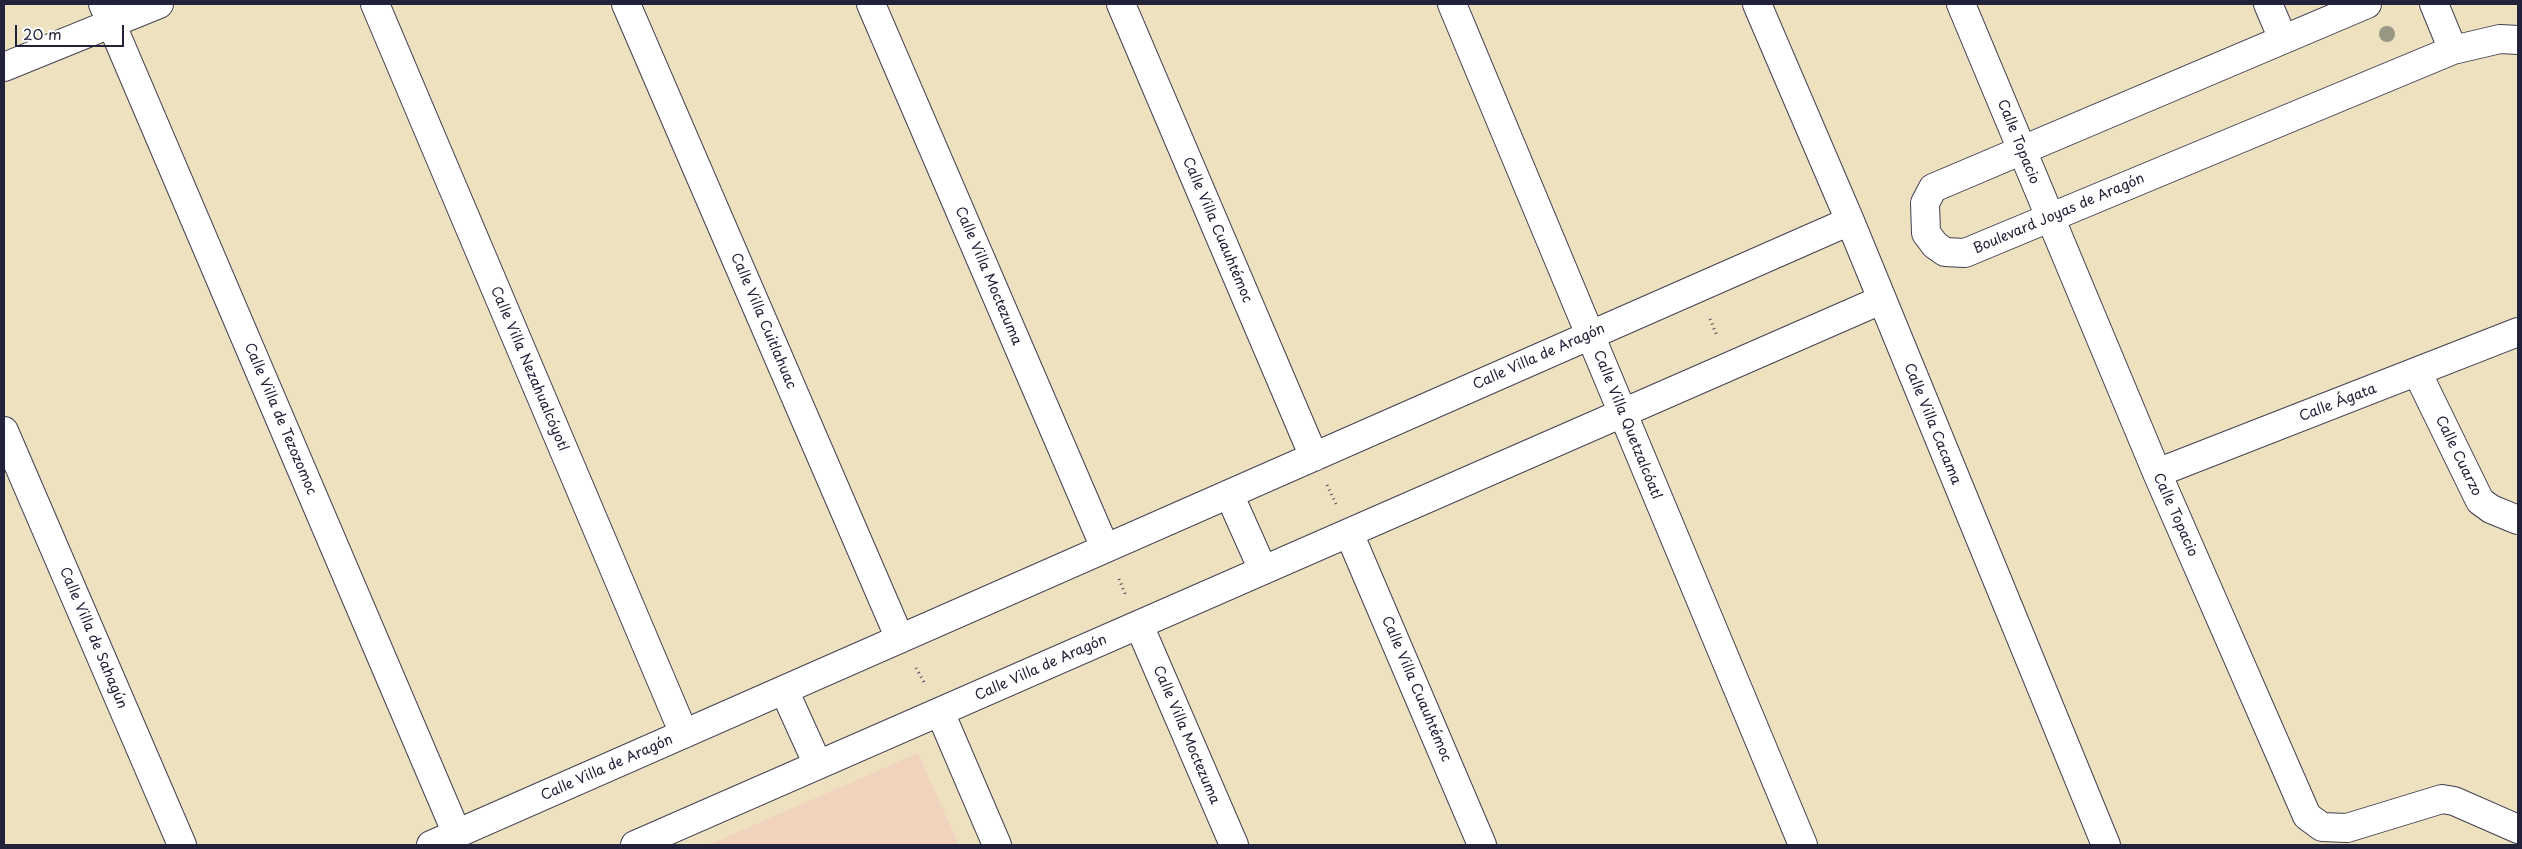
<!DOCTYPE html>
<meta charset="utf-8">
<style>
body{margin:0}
#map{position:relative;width:2522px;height:849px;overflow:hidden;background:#eee1c0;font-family:"Playpen Sans",sans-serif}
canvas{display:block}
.frame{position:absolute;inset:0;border:5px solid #22223b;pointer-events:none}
.scale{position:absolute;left:15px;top:25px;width:109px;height:22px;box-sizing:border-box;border:2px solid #22223b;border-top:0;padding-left:6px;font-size:15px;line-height:18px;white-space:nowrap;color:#22223b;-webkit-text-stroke:4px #fff;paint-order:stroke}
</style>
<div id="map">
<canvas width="2522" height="849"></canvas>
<div class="frame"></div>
<div class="scale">20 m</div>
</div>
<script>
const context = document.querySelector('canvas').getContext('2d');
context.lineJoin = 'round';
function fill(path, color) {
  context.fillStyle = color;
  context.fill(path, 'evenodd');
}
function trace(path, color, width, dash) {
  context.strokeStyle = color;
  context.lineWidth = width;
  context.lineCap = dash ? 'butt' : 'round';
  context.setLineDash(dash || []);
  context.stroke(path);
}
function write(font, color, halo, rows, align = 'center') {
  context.font = font + ' "Playpen Sans",sans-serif';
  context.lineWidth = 4;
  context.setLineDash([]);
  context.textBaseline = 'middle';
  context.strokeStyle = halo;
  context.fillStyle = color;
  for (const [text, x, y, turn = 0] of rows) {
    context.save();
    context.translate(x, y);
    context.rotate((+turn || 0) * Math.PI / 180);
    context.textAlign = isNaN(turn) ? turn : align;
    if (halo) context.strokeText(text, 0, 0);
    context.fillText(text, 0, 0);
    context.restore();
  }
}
const built = new Path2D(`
 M918 753 959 845H708Z`);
const path = new Path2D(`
 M1710 319 1717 336
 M1327 485 1336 504
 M1119 579 1126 596
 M916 668 924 682`);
const street = new Path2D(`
 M103 4 457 834
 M375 4 684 734
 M626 4 900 639
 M871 4 1105 548
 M1121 4 1314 457
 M1452 4 1803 845
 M1757 4 1850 221 2106 845
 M1961 4 2157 473 2307 816 2322 827 2347 828 2442 799 2454 801 2518 829
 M2268 4 2283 39
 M2367 4 1933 188 1925 203 1926 233 1935 245 1945 252 1965 253 2453 50 2500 39 2518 40
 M2434 4 2453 50
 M4 67 159 4
 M2417 372 2480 501 2491 509 2518 520
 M4 431 182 845
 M2157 473 2518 332
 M1229 494 1263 570
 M1349 533 1482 845
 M1139 625 1234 845
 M784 690 818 765
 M940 712 997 845
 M431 845 1850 221
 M635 845 1881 300`);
const trees = [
 [2387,34]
];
const streetNames = [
 ["Calle Topacio",2018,142,68],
 ["Boulevard Joyas de Aragón",2059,214,-23],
 ["Calle Villa Cuauhtémoc",1217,230,67],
 ["Calle Villa Moctezuma",988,276,67],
 ["Calle Villa Cuitlahuac",763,321,67],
 ["Calle Villa de Aragón",1539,357,-24],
 ["Calle Villa Nezahualcóyotl",529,369,67],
 ["Calle Ágata",2338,403,-21],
 ["Calle Villa de Tezozomoc",280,419,67],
 ["Calle Villa Cacama",1932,424,68],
 ["Calle Villa Quetzalcóatl",1627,425,68],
 ["Calle Cuarzo",2458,456,64],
 ["Calle Topacio",2175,515,66],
 ["Calle Villa de Sahagún",93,638,67],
 ["Calle Villa de Aragón",1041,668,-24],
 ["Calle Villa Cuauhtémoc",1416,689,67],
 ["Calle Villa Moctezuma",1186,735,67],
 ["Calle Villa de Aragón",607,768,-24]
];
fill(built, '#f2d4be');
trace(street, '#413f4f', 30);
trace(path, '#413f4f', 3, [1, 4]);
trace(street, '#fff', 28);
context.fillStyle = '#989882';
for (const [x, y] of trees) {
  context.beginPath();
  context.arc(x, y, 8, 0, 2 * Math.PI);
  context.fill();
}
write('14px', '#22223b', '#fff', streetNames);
</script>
